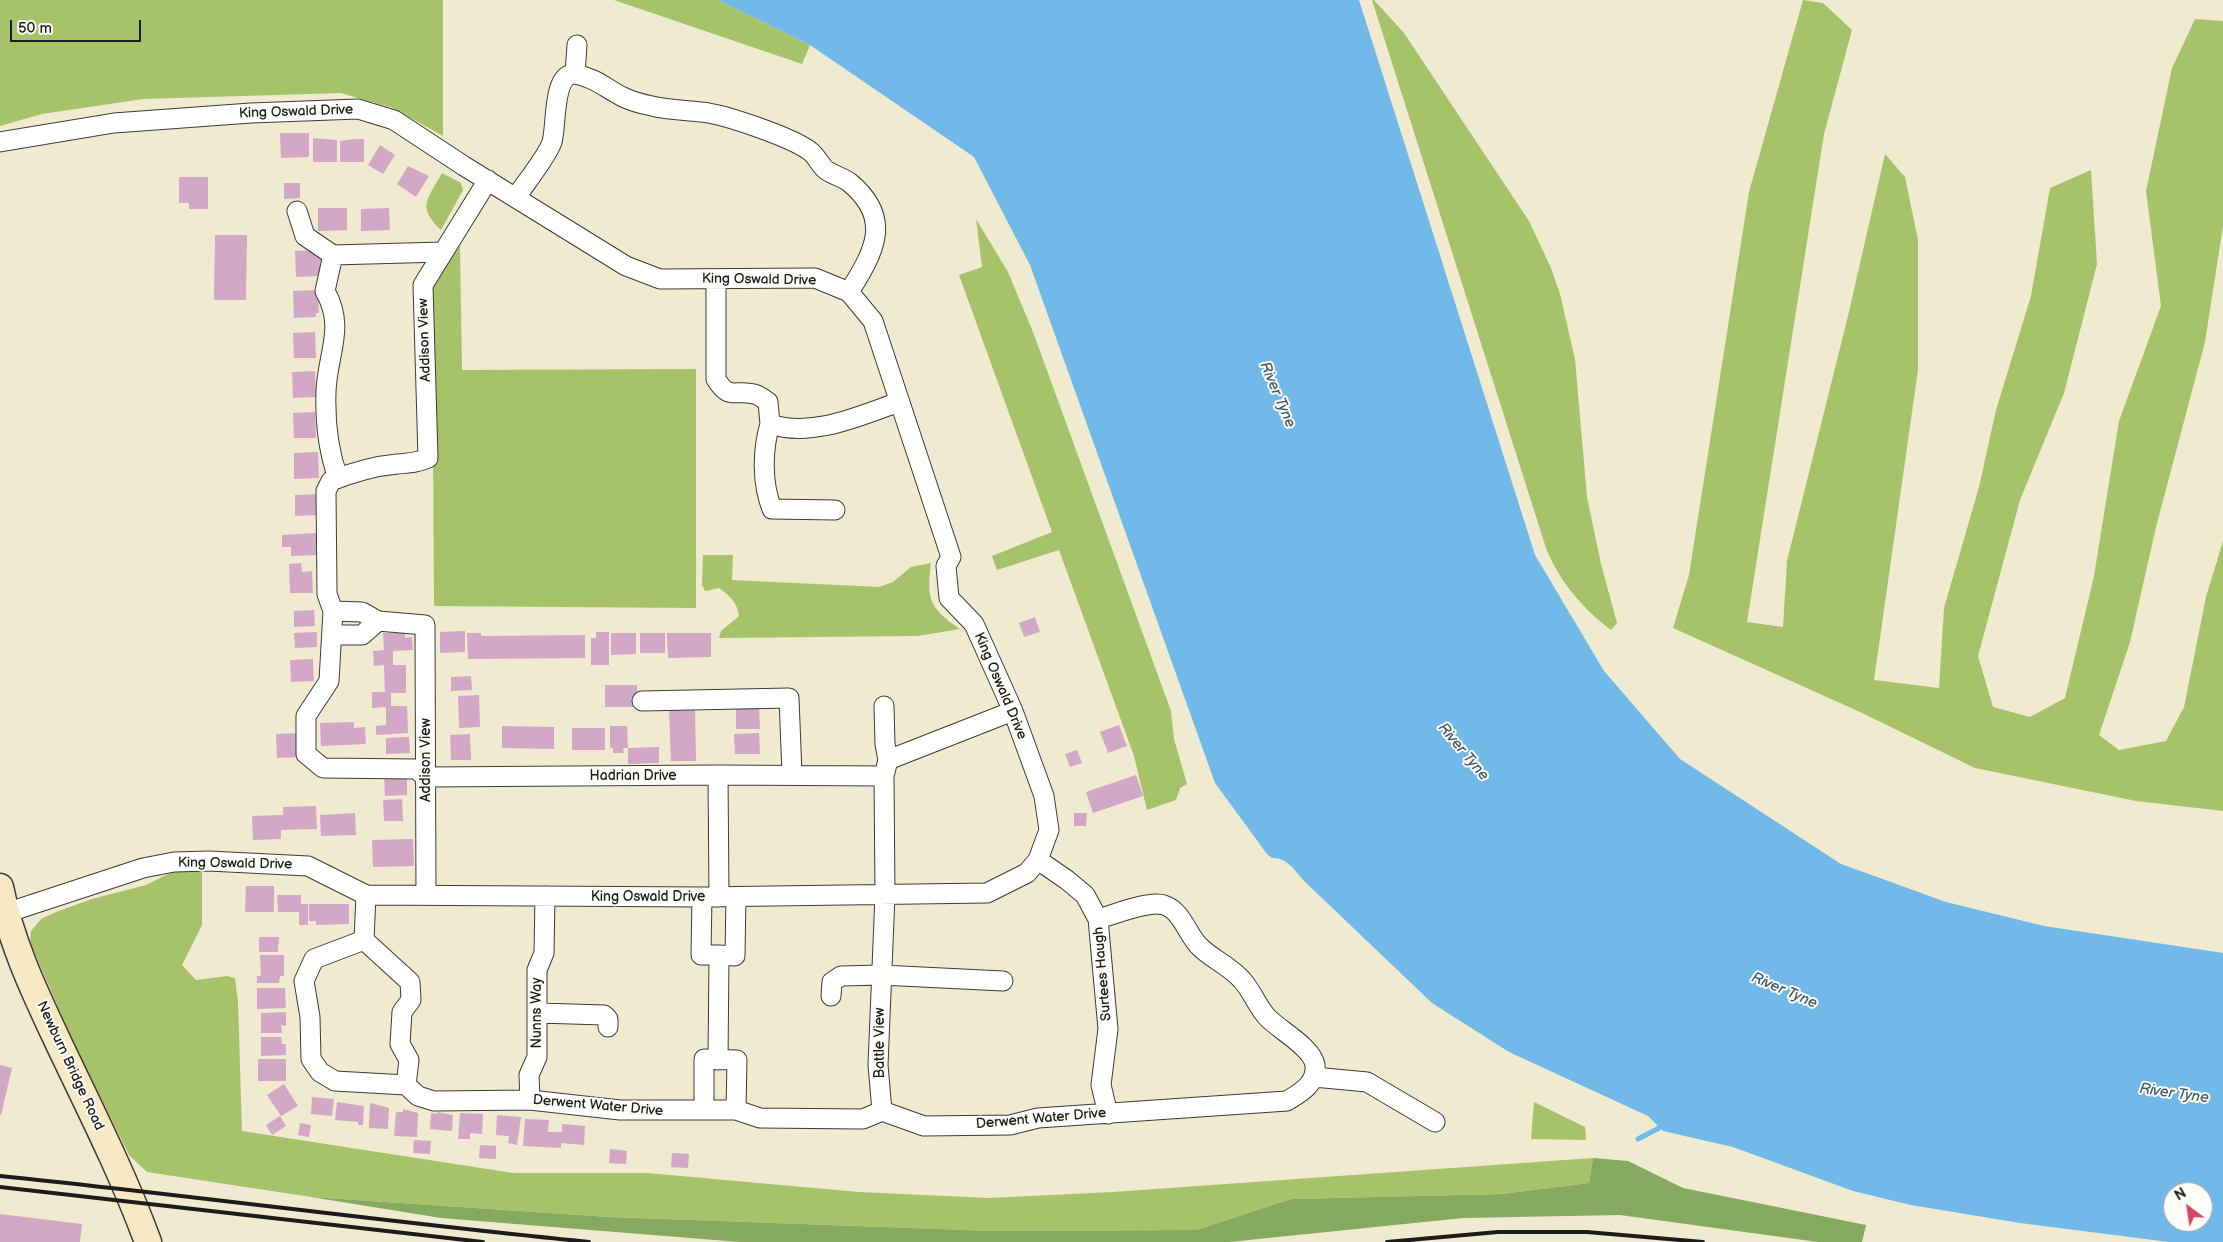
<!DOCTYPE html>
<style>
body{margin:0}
#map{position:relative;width:2223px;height:1242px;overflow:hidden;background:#efead0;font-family:"Balsamiq Sans",sans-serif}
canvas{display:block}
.north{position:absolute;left:2163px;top:1182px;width:50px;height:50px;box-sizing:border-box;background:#fdfcf7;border:1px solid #a3a29f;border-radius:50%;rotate:329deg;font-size:14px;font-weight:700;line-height:20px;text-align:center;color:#1c1c1c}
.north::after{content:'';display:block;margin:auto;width:18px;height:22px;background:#d1495b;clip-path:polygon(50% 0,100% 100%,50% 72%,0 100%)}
.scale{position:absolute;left:10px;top:20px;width:131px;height:22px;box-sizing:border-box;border:2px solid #1c1c1c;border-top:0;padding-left:6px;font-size:15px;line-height:18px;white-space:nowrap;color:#1c1c1c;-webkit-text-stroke:4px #fdfcf7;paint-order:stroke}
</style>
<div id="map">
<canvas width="2223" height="1242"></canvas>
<div class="north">N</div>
<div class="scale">50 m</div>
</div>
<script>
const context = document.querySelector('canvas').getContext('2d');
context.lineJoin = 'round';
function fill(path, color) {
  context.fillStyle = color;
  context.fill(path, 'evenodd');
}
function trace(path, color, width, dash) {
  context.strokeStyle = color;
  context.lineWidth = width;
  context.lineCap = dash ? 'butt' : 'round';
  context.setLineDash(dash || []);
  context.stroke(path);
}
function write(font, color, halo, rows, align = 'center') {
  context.font = font + ' "Balsamiq Sans",sans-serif';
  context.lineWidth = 4;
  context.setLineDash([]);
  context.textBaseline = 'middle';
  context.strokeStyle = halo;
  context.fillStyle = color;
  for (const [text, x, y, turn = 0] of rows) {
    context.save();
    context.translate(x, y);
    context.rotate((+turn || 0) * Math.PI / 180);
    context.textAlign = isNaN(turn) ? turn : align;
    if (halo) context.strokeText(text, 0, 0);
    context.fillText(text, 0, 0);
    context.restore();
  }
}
const green = new Path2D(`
 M0 0H443V136L393 108 341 93 143 99 42 114 0 126Z
 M614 0H718L810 45 802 64Z
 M1372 0H1374L1404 33 1529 221 1551 268 1560 294 1575 359 1587 497 1601 564 1617 623 1611 630C1583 609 1559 581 1546 548Z
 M1803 0 1823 3 1852 30 1824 134 1747 622 1783 627 1787 561 1848 316 1885 154 1905 177 1918 240V370L1874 680 1939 688 1944 608 1979 487 1996 410 2031 296 2050 188 2091 170 2097 264 2064 393 2020 500 1978 656 1993 707 2030 717 2065 698 2094 576 2119 421 2161 306 2146 191 2172 68 2195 19 2223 21V226L2205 342 2156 527 2130 642 2099 735 2119 750 2166 741 2184 707 2206 597 2223 541V811L2136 801 1975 768 1860 712 1673 628 1689 575 1749 192Z
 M442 173 461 183 463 190 441 230C416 206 428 199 442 173Z
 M976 219 1008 272 1033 332 1171 711 1174 739 1187 784 1180 788 1176 800 1147 810 1134 756 1059 550 997 570 992 556 1052 532 959 275 982 267Z
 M460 246 462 370 696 369V608L434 606 432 283Z
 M703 555H733L732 580 879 587 893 582 911 567 931 563C926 599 930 609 960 629L918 636 719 638 721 631 739 616C737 602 730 596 719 588L705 591 702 585Z
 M202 866V925L182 965 196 980 227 976 235 978 238 1002 242 1131 513 1173H647L859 1192 989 1198 1113 1192 1593 1158 1589 1183 1501 1194 1291 1199 1196 1230 994 1231 609 1217 311 1197 147 1172 129 1155 67 1028 30 942 31 931 41 919 56 912 92 899 146 885 176 870Z
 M1534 1102 1585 1127 1586 1140 1531 1139Z`);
const forest = new Path2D(`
 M1593 1158 1628 1161 1683 1188 1866 1225 1862 1242H1818L1620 1215 1463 1218 1229 1242H740L441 1218 311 1197 609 1217 994 1231 1196 1230 1291 1199 1501 1194 1589 1183Z`);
const water = new Path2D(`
 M718 0H1359L1535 555 1604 671 1680 759 1841 864 1946 902 2044 926 2223 953V1242H2169L2020 1223 1911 1205 1853 1191 1733 1147 1663 1131 1648 1116 1509 1052 1432 1003 1303 880C1295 870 1286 857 1272 858L1267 854 1215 783 1030 265 974 157 810 45ZM2173 1192H2203V1222H2173Z`);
const stream = new Path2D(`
 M1638 1139 1659 1128`);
const building = new Path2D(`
 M280 133H309V157L281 158Z
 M313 138 337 140V162H313Z
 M354 139H364V162H340V141Z
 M380 145 395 155 383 174 368 165Z
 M408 166 429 176 416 197 397 184Z
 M179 177H208V209H189V203H179Z
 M284 183H300V198L284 199Z
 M318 208H347V230L318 231Z
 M389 208 390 230 361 231V209Z
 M215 235H247L246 300H214Z
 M318 250 321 256V270H319V276L296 277 295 251Z
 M315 290 316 297H318L319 313H316V317L294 318 293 291Z
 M315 332 316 358H294L293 333Z
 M315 371 316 397 293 398 292 372Z
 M315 412 316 438H294L293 413Z
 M318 452 319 478 294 479V453Z
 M320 494V515L295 516V495Z
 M316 533V555L291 556V547H282V535Z
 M301 563 302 572 312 571 313 593H290L289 564Z
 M314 610 315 626 294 627V611Z
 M1035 617 1040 632 1024 637 1019 623Z
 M465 631V652L440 653V632Z
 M317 632V647L295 648 294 633Z
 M405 632V638L412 637 413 650 393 651V665H406V693H391V706H407L408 733 376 735V726L386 725V707L372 708V692H385L384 665 374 666 373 651 384 650 383 633Z
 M596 632H609V665H591V638H596Z
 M467 633H481V636L585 635V658L468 659Z
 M611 633H636V654L611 655Z
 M640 633H665V653H640Z
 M667 633H711V657L668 658Z
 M313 659 314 681 291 682 290 660Z
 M471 676 472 690 451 691V677Z
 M605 685H637V707H605Z
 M479 695 480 727 459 728 458 696Z
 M759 708 760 729H736V709Z
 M669 710H695L696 761H671Z
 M354 722V728L365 727 366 744 321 746 320 723Z
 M1119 725 1127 746 1108 753 1100 732Z
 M502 726 554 727V749L502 748Z
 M610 726H627L628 748H623L624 753H613V748H610Z
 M572 728H605V750H572Z
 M300 733 301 757 277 758 276 734Z
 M759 733 760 754H735L734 734Z
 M470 734 471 760H451L450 735Z
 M409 737 410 753 386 754V738Z
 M659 747V763L628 764V748Z
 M1077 750 1082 763 1070 767 1065 754Z
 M407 773V795L385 796 384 774Z
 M1136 775 1143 796 1093 813 1086 792Z
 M402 799 403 821H384L383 800Z
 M316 806 317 829 281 830V839L253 840 252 816 283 815V807Z
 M355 813 356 835 321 836 320 815Z
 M1074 813H1087L1086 826H1074Z
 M413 839 414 866 373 867 372 840Z
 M246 886H274V912H245Z
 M277 895H301V904H308V925H299V912H278Z
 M309 904H349V924L316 925V921H309Z
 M259 937H279L278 952H259Z
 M260 955H284V976H280L279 983H257V976H261Z
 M257 988H285L286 1008 257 1009Z
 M286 1012V1026L281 1025 282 1033H261V1013Z
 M261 1037H281L282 1044H286V1055L261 1056Z
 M258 1059H286V1081H258Z
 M0 1065 12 1068 1 1115H0Z
 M284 1084 298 1106 281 1116 267 1095Z
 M312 1097 334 1099 332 1116 311 1114Z
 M337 1102 364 1106 363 1125H358V1122L335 1120Z
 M370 1103 389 1108 388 1129 369 1128Z
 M403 1109 418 1113 417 1137 394 1136 396 1112H403Z
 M437 1112 453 1115 452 1131 430 1129 431 1113 437 1114Z
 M460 1113 483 1114 482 1134 470 1133V1139H458Z
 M497 1115 521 1117 517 1145 508 1143 509 1136 496 1135Z
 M280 1116 286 1126 272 1135 266 1125Z
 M525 1119 549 1120 548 1132H562V1124L585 1126 584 1145 561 1143V1148L523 1146Z
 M300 1123 311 1125 309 1137 298 1135Z
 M414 1140 431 1141 430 1154 413 1153Z
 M480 1145 496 1146V1159L479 1158Z
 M610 1149 627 1151 626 1164 609 1163Z
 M672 1153 689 1154 688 1168 671 1167Z
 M0 1214 82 1224 80 1242H0Z`);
const street = new Path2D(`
 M575 74C596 78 605 88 623 97 631 101 642 104 652 106 668 110 684 110 701 112 724 114 794 138 811 152 817 157 820 165 826 170 833 175 842 177 849 182 893 218 875 251 849 292
 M0 142 114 123 251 113 358 109 394 120 464 166 626 266 660 279 815 278 849 292 873 321 951 557 946 566 949 598 974 624 1013 711 1044 796 1049 830 1038 860 1027 873 987 893 702 897 366 895 308 866 209 861 174 862 143 868 6 913
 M516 197C525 184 548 155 552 142 557 125 552 73 575 74L577 45
 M297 211 305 236 333 255
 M716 279V379C729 401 735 389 754 394 759 395 764 399 768 402L770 424C812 438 859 416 899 402
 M770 424C762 451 762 484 772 509L835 510
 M338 478C328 450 325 421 326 392 327 354 346 328 325 291L333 255 442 252
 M333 611 329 681 306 716V754L323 768 416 769 426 777 718 775 719 897
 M332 635H362L378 621
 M642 701 789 698 792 774
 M884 706 885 744 888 760
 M718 775 884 776
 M1038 860 1067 880 1085 895 1098 919 1108 1029 1101 1085 1108 1114
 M366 895 364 940 410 982 411 1000 402 1012 400 1044 409 1060 406 1085
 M426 895 425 625 378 621 362 612 333 611 327 594 326 491 331 481C351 473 375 466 397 464 409 463 417 463 428 458L423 285 488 180
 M702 897 701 955H719
 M364 940 314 959 304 981 310 1017 311 1059 320 1072 335 1081 406 1085 418 1096 434 1101 530 1100 620 1110H736L760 1118 863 1119 882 1111 924 1126 1010 1125 1038 1118 1287 1101C1300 1093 1317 1084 1315 1065 1312 1047 1279 1030 1267 1017 1257 1006 1252 991 1242 980 1229 965 1211 959 1198 945 1187 933 1181 910 1164 905 1149 900 1113 915 1098 919
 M831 996 832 982 841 976 881 975 1003 981
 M538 1013 604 1015 608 1019V1027
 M718 1060 719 955 735 956 736 897
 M1314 1077 1367 1082 1435 1122
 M530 1100 529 1075 537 1057V970L544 953 545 896
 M704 1109V1059L737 1060 736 1110
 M882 1111 878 1065 885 895 884 776 888 760 1013 711`);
const secondary = new Path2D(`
 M0 887C11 943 35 993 59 1044 90 1109 123 1174 148 1242`);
const rail = new Path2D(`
 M0 1176C197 1196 393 1223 589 1242
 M0 1187 483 1242
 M1387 1242 1498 1232H1587L1703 1242`);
const streetNames = [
 ["King Oswald Drive",296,112,-2],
 ["King Oswald Drive",759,280,1],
 ["Addison View",425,340,-92],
 ["King Oswald Drive",1000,686,67],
 ["Addison View",426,760,-90],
 ["Hadrian Drive",633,776],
 ["King Oswald Drive",235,864,1],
 ["King Oswald Drive",648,897],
 ["Surtees Haugh",1103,974,-95],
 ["Nunns Way",537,1013,-90],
 ["Battle View",880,1043,-90],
 ["Newburn Bridge Road",70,1066,65],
 ["Derwent Water Drive",598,1106,5],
 ["Derwent Water Drive",1041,1119,-5]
];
const waterNames = [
 ["River Tyne",1277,395,67],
 ["River Tyne",1463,752,50],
 ["River Tyne",1784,991,23],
 ["River Tyne",2174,1094,8]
];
fill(green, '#a7c36a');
fill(forest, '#85a95e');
fill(water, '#70b9e8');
trace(stream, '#70b9e8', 5);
fill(building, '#d3a7c6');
trace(street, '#3c3b37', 21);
trace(secondary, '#3c3b37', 29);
trace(street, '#fff', 19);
trace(secondary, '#f6e9c3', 26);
trace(rail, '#1c1c1c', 4);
write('14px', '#1c1c1c', '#fdfcf7', streetNames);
write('italic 15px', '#3e5b6e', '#fdfcf7', waterNames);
</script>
